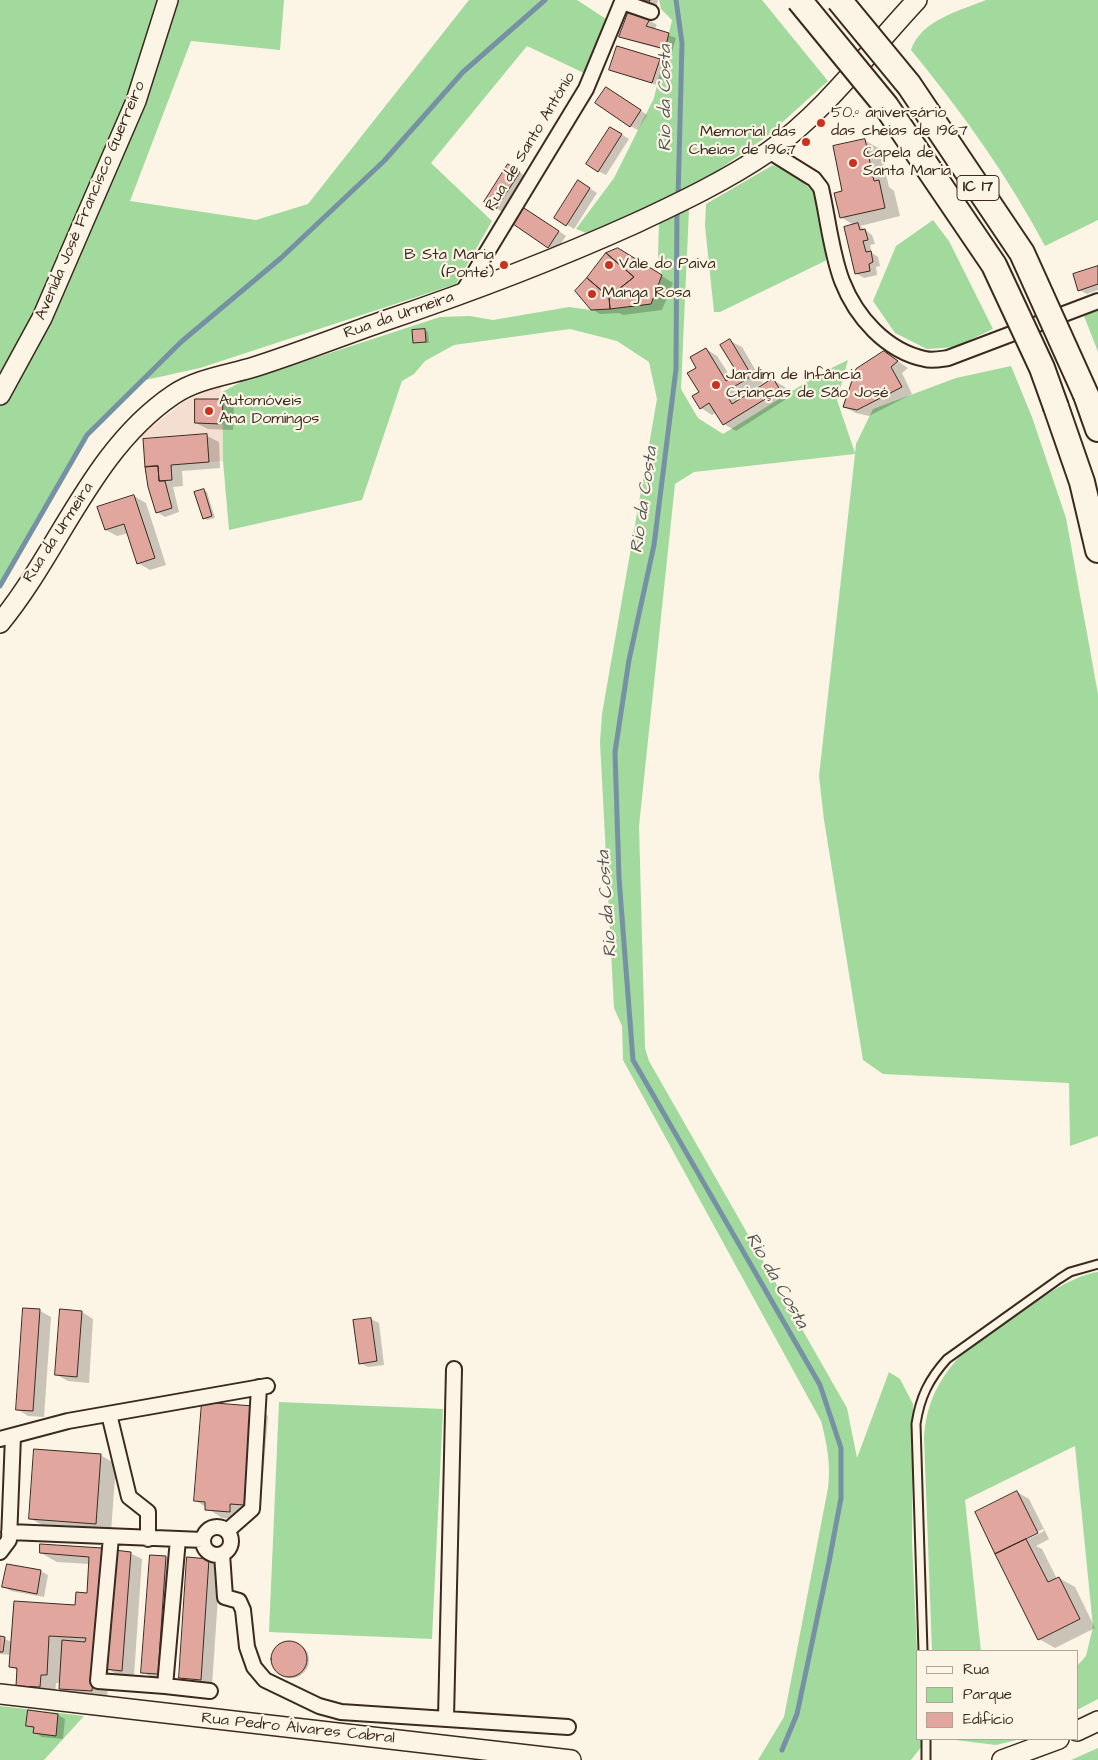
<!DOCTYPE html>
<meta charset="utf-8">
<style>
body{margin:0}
#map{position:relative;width:1098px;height:1760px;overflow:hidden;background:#fcf5e5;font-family:"Architects Daughter",sans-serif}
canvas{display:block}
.legend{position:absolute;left:916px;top:1650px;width:162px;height:90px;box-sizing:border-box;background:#fcf5e5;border:1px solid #afa495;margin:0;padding:6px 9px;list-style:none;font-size:15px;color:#3b2a1e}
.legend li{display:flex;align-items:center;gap:10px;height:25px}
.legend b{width:25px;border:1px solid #afa495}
</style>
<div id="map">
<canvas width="1098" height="1760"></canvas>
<ul class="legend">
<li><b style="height:6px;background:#fcf5e5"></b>Rua</li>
<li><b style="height:14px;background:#a2d99d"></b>Parque</li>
<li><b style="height:14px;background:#e1a79e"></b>Edifício</li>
</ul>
</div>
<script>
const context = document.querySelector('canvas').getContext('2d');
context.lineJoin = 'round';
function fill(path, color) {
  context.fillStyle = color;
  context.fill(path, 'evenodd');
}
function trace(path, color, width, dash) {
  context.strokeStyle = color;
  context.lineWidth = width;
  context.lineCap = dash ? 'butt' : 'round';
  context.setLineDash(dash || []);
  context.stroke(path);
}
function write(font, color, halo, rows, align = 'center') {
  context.font = font + ' "Architects Daughter",sans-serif';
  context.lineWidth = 4.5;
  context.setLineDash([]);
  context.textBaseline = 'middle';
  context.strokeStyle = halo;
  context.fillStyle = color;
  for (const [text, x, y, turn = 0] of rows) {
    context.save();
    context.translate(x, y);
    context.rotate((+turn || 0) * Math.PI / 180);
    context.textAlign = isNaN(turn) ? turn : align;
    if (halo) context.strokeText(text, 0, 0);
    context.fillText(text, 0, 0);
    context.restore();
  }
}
const built = new Path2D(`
 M221 385 223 461 171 465 172 480 159 481 158 466 140 436 183 402Z`);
const green = new Path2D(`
 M0 0H284L280 50 191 41 130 201 256 220 308 204 469 0H577L606 19 586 74 527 46 431 163 492 221 456 284 200 368 141 381 87 435 0 586Z
 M659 0H762L828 81 766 137 698 184 589 234 576 229 614 178 654 98 672 20 661 9Z
 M986 0H1098V220L1045 246C1008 176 961 111 911 50 921 20 959 11 986 0Z
 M773 165 797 176 813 192 830 254 825 261 720 312H714L705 226 706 204Z
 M689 209 681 389 698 418 723 434 821 373 848 360 837 400 855 453 856 444 873 409 956 378 1011 366 1032 417 1066 518 1098 694V1136L1070 1146 1069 1083 883 1074 863 1060 824 820 819 776 855 454 694 472 675 484 639 826 645 1048 649 1061 847 1408 857 1458 889 1372 900 1379 913 1404 912 1542 917 1651V1739H921L922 1746 911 1760H758L784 1717 828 1488C831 1464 827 1444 821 1421L623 1060 622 1026 614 1008 600 742 602 714 657 399 649 362 617 341 570 329 454 345 425 361 414 374 402 381 362 500 229 530 223 461 222 392 241 382 440 317 470 316 493 320 569 307 591 310 651 304 662 275 658 255 659 223Z
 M933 220 949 241 993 329 955 347 927 349 895 333 873 301 896 246Z
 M1098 310V352L1084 316Z
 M1098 1272V1699L1077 1710V1666L1086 1656 1093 1627 1075 1446 965 1500 981 1651H932L924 1438C926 1405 937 1382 959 1357 994 1333 1059 1277 1098 1272Z
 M279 1402 443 1409 432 1639 269 1632Z
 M0 1706 84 1716 44 1760H0Z
 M947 1739H1021L996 1745Z
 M1098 1748V1760H1071Z`);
const shadow = new Path2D(`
 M632 0H658L656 7Z
 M629 14 649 20 657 25 654 30 676 38 672 52 628 40 621 36Z
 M659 60 667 65 660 86 611 70Z
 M614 92 647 115 638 130 630 126Z
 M611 128 629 139 606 175 598 171Z
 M864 140 880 149 889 187 894 191 900 216 860 226 872 235 875 244 870 245 872 253 878 257 880 266 876 267 877 275 864 278 857 274 855 226 841 217 844 192Z
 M516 170 527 177 504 213 486 202Z
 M586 186 597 193 574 229 556 218Z
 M532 213 566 236 556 251 549 247Z
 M630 256 673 283 662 310 623 315 619 313 600 314 592 309Z
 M1098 267V290L1087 294 1079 290Z
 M425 330 428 332 429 343 414 342Z
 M730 341 742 347 763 383 736 399 738 402 773 380 785 387 791 396 736 431 724 424 717 412 712 415 701 408 698 368 706 349 717 356 732 379 740 374Z
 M884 352 908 368 902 373 912 394 869 416 856 413 844 407Z
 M222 400 234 407 233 430 208 429 196 423Z
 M207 436 219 442 220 468 182 471 183 486 173 487 179 512 165 517 157 512 147 467Z
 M204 490 207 492 215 518 207 520 204 518Z
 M134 496 146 503 166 565 150 570 138 563 129 533 117 536 106 530Z
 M40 1311 51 1317 44 1417 28 1416 17 1409Z
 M82 1312 93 1319 89 1383 68 1381 57 1375Z
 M371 1319 379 1323 384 1365 368 1367 360 1363 355 1321Z
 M252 1407 268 1416 260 1513 246 1512 245 1520 222 1518 195 1500Z
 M100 1455 116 1464 111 1532 46 1527 31 1519Z
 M1017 1492 1029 1499 1049 1539 1036 1546 1042 1549 1057 1579 1059 1578 1075 1587 1095 1628 1055 1648 1039 1639 976 1513ZM1043 1529 1044 1531 1001 1553V1550Z
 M101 1549 115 1557 130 1553 142 1559 134 1676 118 1675 109 1670 107 1699 76 1697 60 1688 61 1683H56L55 1696 33 1694 17 1685 18 1671 10 1666 11 1655 0 1654V1637L12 1642 76 1606 88 1594 90 1564 57 1562 41 1553Z
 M151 1556 166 1557 178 1564 169 1680 154 1679 143 1672Z
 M188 1559 209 1560 220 1567 212 1686 192 1684 180 1678Z
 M40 1571 48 1575 44 1597 11 1591 4 1587Z
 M273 1660a18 18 0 1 1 36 0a18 18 0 1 1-36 0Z
 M29 1712 58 1715 65 1719 63 1739 42 1737 34 1732 35 1729 27 1725Z`);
const stream = new Path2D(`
 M676 0 682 43 678 199
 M677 207 676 369 654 545 629 660 615 752 619 878 633 1060 820 1385 841 1448V1498L829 1562 797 1714 782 1750
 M0 586 87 435 181 342 281 258 384 161 463 72 545 0`);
const building = new Path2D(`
 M635 0H650L648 4Z
 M628 13 650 19 646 26 669 33 665 49 619 37Z
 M617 46 660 59 652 83 609 70Z
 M606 87 641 110 630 127 595 103Z
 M610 127 622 134 598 172 586 164Z
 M865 139 874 181 879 180 885 208 840 218 834 193 842 191 833 146Z
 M508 164 520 172 496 209 484 202Z
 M578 180 590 188 566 226 554 218Z
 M524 208 559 231 548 248 513 224Z
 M858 223 860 230 865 229 868 240 863 241 866 252 871 251 873 262 869 264 870 271 855 274 844 227Z
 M618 248 662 275 651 304 610 309 609 297 634 277 606 253Z
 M606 253 634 277 609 297 587 278Z
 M1098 266V284L1078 291 1073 274Z
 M587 278 609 297 610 309 591 310 575 291Z
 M425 329 426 342 413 343 412 330Z
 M730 339 752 376 725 392 732 404 773 378 780 390 723 425 709 403 700 409 692 396 699 392 687 373 696 368 690 357 706 348 726 381 738 374 720 345Z
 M884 351 898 361 891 367 902 387 857 410 843 407 856 369Z
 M195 399H223L222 424 195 423Z
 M207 434 209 462 171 465 172 480 159 481 158 466 145 467 143 439Z
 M158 466 159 481H165L172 508 156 513 148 487 145 467Z
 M204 489 212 516 203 519 194 492Z
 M134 495 155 558 137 564 124 524 105 530 97 507Z
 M23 1308 40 1309 33 1411 16 1410Z
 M60 1309 82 1311 77 1377 55 1375Z
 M371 1318 377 1361 359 1364 353 1320Z
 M202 1402 253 1406 244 1505 230 1504V1512L205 1510V1502L194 1501Z
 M34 1449 101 1454 96 1524 29 1519Z
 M1017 1491 1038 1533 995 1554 975 1512Z
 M1026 1539 1048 1582 1059 1577 1080 1619 1038 1640 995 1554Z
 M40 1544 102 1548 92 1691 59 1689 62 1640 85 1642 86 1638 49 1636 47 1675H41L40 1687 16 1686 17 1668 9 1667 14 1601 75 1605 76 1592 87 1593 89 1557 40 1553Z
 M114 1550 131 1552 122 1671 105 1669Z
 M150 1555 166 1556 158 1674 141 1673Z
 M187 1557 209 1559 201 1680 179 1678Z
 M7 1564 41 1570 37 1594 2 1587Z
 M0 1636 5 1637 3 1652H0Z
 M271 1659a18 18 0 1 1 36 0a18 18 0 1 1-36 0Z
 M28 1710 58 1714 56 1736 33 1733 34 1727 26 1726Z`);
const lane = new Path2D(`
 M923 1651 916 1424C920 1397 929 1379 947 1359L1059 1279 1070 1272 1098 1264
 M926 1739V1760`);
const street = new Path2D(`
 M769 151 814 179 821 188C828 218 831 252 842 281 856 317 886 351 925 359 932 361 941 359 948 358L1098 301
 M461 295 586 89 622 2 651 12
 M109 1414 129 1497 148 1512V1539
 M0 1439 68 1421 267 1386
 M203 1541a14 14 0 1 1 28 0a14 14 0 1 1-28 0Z
 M227 1531 252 1509 259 1387
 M9 1532 203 1540
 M111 1537 98 1681 165 1686 178 1539
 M0 1552 9 1540 13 1436
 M222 1554 225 1597 239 1601 243 1610 247 1647 254 1667 265 1680 319 1706 341 1712 568 1727
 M165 1686 210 1691
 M446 1718 454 1369`);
const secondary = new Path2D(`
 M0 395 42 318 136 101 168 0
 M0 623C60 550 92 450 173 395 196 379 228 375 254 367 298 353 341 336 384 321 470 292 554 260 636 223 681 202 727 180 768 152 826 111 869 51 917 0
 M0 1694 571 1760
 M1077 1731 1098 1721
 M1002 1760 1059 1739`);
const highway = new Path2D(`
 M1086 395 1098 429
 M1056 407 1082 482 1098 550`);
const highwayBridge = new Path2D(`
 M799 0 886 106 994 265 1042 368 1056 407
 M839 0 909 85 1022 253 1086 395`);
const markers = [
 [821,123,5,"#c8321e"],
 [806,142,5,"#c8321e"],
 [853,163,5,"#c8321e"],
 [504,265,5,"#c8321e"],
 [609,265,5,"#c8321e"],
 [592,294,5,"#c8321e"],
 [716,385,5,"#c8321e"],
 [209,411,5,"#c8321e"]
];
const shields = [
 [978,188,42]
];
const shieldNames = [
 ["IC 17",978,188]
];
const poiNames = [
 ["50.º aniversário",831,114],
 ["das cheias de 1967",831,132],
 ["Memorial das",796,133,"right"],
 ["Cheias de 1967",796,151,"right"],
 ["Capela de",863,154],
 ["Santa Maria",863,172],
 ["B Sta Maria",494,256,"right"],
 ["(Ponte)",494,274,"right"],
 ["Vale do Paiva",619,265],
 ["Manga Rosa",602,294],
 ["Jardim de Infância",726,376],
 ["Crianças de São José",726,394],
 ["Automóveis",219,402],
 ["Ana Domingos",219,420]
];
const streetNames = [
 ["Rua de Santo António",531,142,-59],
 ["Avenida José Francisco Guerreiro",91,201,-67],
 ["Rua da Urmeira",399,316,-19],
 ["Rua da Urmeira",59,533,-57],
 ["Rua Pedro Álvares Cabral",298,1729,6]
];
const waterNames = [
 ["Rio da Costa",666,98,-90],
 ["Rio da Costa",645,500,-82],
 ["Rio da Costa",608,904,-94],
 ["Rio da Costa",776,1281,60]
];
fill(built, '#f4ded0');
fill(green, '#a2d99d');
fill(shadow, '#0003');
trace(stream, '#7691a4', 5);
fill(building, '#e1a79e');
trace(building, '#3b2a1e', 1);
trace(lane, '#3b2a1e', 11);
trace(street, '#3b2a1e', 18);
trace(secondary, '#3b2a1e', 22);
trace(highway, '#3b2a1e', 28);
trace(lane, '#fcf5e5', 7);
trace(street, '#fcf5e5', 14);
trace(secondary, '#fcf5e5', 19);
trace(highway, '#fcf5e5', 24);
trace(highwayBridge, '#3b2a1e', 28, []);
trace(highwayBridge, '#fcf5e5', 24);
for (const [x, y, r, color] of markers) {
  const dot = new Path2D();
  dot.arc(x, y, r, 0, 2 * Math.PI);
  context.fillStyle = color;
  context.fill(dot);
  trace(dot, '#fcf5e5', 2);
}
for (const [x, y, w] of shields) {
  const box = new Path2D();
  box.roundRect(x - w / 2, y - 12.5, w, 25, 4);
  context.fillStyle = '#fcf5e5';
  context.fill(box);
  trace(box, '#3b2a1e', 1);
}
write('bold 15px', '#3b2a1e', null, shieldNames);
write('16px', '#3b2a1e', '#fcf5e5', poiNames, 'left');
write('16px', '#3b2a1e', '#fcf5e5', streetNames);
write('italic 18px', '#545556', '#fcf5e5', waterNames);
</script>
